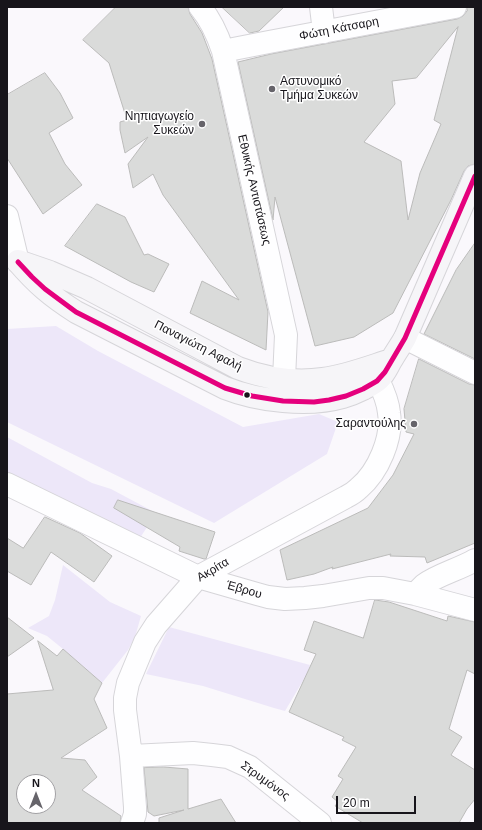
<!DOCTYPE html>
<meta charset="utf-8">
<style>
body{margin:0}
#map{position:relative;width:482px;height:830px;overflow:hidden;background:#faf8fc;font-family:Arial,sans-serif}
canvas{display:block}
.frame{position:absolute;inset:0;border:8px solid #17151b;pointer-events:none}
.north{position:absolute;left:16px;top:774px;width:40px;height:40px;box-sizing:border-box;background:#fff;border:1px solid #a2a1a4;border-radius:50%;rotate:0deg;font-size:11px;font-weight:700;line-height:16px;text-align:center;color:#17151b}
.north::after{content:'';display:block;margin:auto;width:14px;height:18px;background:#66646a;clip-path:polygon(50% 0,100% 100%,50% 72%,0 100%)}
.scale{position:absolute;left:336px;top:796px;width:80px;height:18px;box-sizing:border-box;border:2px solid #17151b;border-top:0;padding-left:5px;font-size:12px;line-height:14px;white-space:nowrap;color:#17151b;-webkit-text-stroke:3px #fff;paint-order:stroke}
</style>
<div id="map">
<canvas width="482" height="830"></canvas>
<div class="frame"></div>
<div class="north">N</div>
<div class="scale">20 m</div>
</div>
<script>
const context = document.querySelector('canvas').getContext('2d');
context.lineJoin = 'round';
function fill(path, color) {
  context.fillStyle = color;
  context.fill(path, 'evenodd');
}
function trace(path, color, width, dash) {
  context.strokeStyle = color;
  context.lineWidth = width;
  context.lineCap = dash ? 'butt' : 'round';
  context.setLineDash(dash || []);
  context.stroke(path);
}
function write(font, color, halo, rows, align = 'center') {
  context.font = font + ' Arial,sans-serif';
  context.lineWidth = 3;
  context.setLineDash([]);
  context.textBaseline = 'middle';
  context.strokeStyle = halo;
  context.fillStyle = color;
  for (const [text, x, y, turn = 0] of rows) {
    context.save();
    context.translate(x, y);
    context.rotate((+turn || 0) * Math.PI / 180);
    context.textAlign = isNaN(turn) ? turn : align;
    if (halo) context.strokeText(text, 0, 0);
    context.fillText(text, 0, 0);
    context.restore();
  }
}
const green = new Path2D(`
 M56 326 98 351 243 427 319 414 338 422 327 454 214 523 7 422V329Z
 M7 437 92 483 111 489 156 513 140 538 7 472Z
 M63 565 110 602 141 616 135 637 128 650 102 683 63 649 47 636 28 628 49 616 55 600Z
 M169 627 310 665 307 674 285 711 274 708 203 686 146 674Z`);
const building = new Path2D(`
 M116 7H188L190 14 202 33 212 59 268 312 266 350 190 313 202 281 239 300 163 195 153 174 133 188 128 164 148 137 125 153 120 130V122L127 120 109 63 83 40Z
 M222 7H284L259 31 250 33Z
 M467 7H475V164L468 166 464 171 451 200 393 313 354 337 315 346 275 197 273 220 238 62 271 54 457 19 463 16 467 11ZM458 27 434 120 441 124 420 173 408 220 401 161 364 142 395 104 392 81 416 78Z
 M45 73 60 93 73 118 49 133 65 164 82 185 43 214 7 158V95Z
 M97 204 125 217 144 255 148 254 169 264 154 292 131 282 65 246Z
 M475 243V359L424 334 456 270Z
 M419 359 469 384 475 385V543L427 563 425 557 390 556 391 554 332 569 333 567 314 574 287 580 280 550 368 508 393 475 414 434 406 432 404 409Z
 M118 500 215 532 206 559H204L179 551 180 547 114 508Z
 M45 517 80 533 112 556 94 582 51 552 31 585 7 571V538L23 548Z
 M375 600 389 602 447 621 448 616 475 622V674L467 670 449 729 462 737 451 755 475 770V799L467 809 459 823H363L335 806 338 802 332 797 343 779 338 776 356 747 342 740 344 737 289 712 316 654 304 650 314 621 363 638Z
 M7 617 34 638 7 657Z
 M38 641 57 656 63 649 102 683 94 699 107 728 61 758 85 760 97 777 82 790 121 816 120 823H7V694L53 690ZM24 782H48V806H24Z
 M164 767 188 769V809L221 799 236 823H159V818L184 810 154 816 148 812 144 768Z`);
const street = new Path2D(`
 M200 7C211 20 218 36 223 51L286 335 284 379
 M321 7 324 32
 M223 51 269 42 455 7
 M7 216 18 262
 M405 338 475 373
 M7 484 198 577 257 594 268 597 285 599 305 598 323 596 369 588H383L415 594 475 610
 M415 594C418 591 421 588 424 585 437 575 460 569 475 560
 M131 756 193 753 212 755 228 757 250 767 320 823
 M132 823 135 814V807L131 756 125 710V698L128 683 145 642 156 625 198 577 346 497C350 495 355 492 359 488 378 472 393 438 389 413 388 402 383 390 378 380`);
const secondary = new Path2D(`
 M18 261 50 272 87 288 238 368C264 378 295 383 323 379 346 376 369 367 391 360
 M18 262C37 284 51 296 76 312L225 388C258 401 308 407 343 397 350 395 357 392 363 389 368 386 374 384 379 379 386 372 387 367 392 359 396 352 401 345 405 338L475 176`);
const bus1 = new Path2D(`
 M18 262 32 277 45 289 76 312 225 388 252 396 283 401 314 402 329 400 346 396 363 389 377 381 385 372 405 338 475 176`);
const markers = [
 [272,89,4,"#66646a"],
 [202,124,4,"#66646a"],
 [247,395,3.5,"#17151b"],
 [414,424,4,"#66646a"]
];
const streetNames = [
 ["Φώτη Κάτσαρη",339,29,-11],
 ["Εθνικής Αντιστάσεως",254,190,77],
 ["Παναγιώτη Αφαλή",198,346,27],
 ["Ακρίτα",213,570,-31],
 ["Έβρου",244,590,16],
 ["Στρυμόνος",265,781,36]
];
const poiNames = [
 ["Αστυνομικό",280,82,"left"],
 ["Τμήμα Συκεών",280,96,"left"],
 ["Νηπιαγωγείο",194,117],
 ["Συκεών",194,131],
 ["Σαραντούλης",406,424]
];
fill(green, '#ede7f9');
fill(building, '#dadbda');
trace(building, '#bbbbba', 1);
trace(street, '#d6d5d9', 24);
trace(secondary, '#d6d5d9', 24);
trace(street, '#fefeff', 22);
trace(secondary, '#f6f5f8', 22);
trace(bus1, '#e5007d', 5);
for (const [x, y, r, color] of markers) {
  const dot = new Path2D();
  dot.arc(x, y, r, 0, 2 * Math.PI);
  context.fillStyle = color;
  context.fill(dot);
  trace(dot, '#fff', 1.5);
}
write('12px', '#17151b', '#fff', streetNames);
write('12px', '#17151b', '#fff', poiNames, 'right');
</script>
